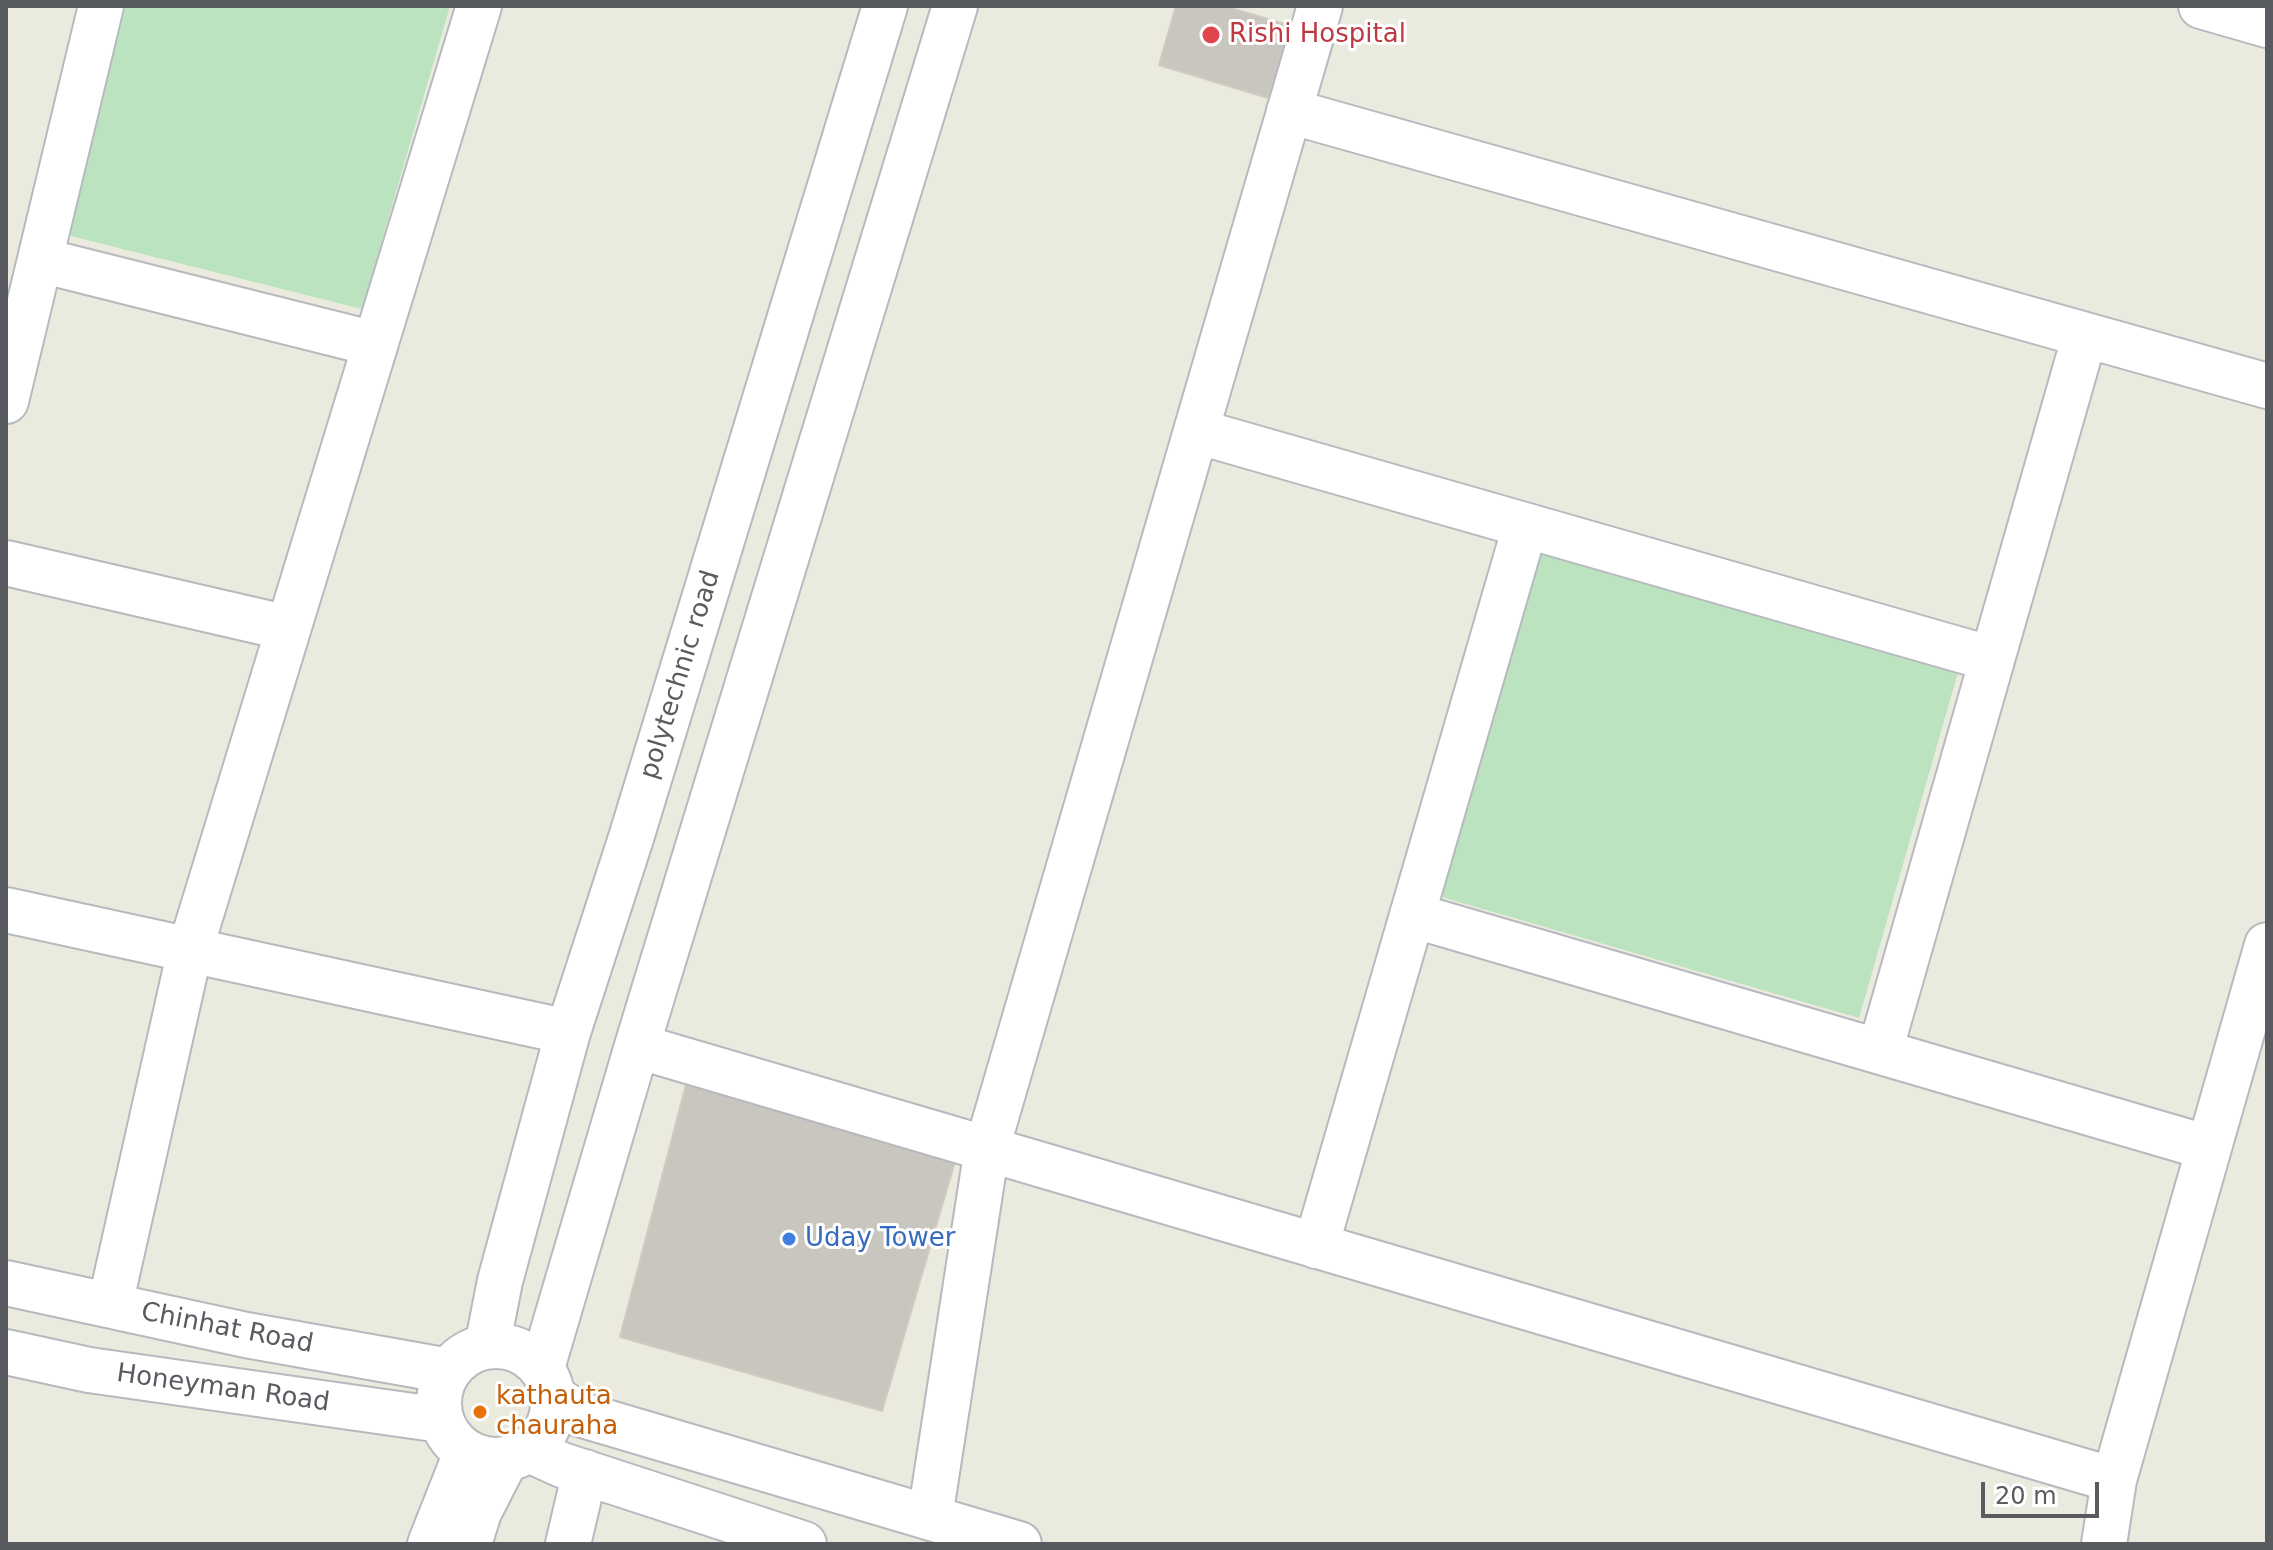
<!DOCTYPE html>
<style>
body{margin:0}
#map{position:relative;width:2273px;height:1550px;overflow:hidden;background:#ebeadf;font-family:"DejaVu Sans",sans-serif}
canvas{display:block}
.frame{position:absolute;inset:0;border:8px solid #585b60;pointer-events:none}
.scale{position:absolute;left:1981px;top:1482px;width:118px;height:36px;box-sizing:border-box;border:4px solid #585b60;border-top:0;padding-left:10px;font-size:24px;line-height:28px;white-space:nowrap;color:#585b60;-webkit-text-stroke:6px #fff;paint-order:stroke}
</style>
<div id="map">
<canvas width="2273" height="1550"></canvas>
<div class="frame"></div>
<div class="scale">20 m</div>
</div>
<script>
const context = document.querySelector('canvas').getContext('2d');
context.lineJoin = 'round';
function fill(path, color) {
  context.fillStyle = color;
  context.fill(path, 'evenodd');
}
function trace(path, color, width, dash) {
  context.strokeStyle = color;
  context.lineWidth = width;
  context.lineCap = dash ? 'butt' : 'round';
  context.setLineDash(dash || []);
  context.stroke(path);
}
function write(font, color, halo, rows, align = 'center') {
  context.font = font + ' "DejaVu Sans",sans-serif';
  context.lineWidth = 6;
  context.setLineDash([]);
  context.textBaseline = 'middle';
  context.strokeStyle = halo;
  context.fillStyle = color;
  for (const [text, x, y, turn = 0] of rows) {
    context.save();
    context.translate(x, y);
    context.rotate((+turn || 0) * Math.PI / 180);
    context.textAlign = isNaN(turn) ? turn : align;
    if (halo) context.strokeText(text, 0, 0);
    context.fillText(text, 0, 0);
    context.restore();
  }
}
const green = new Path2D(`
 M126 6H450L362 309 67 235Z
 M1538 550 1958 672 1859 1018 1438 896Z`);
const building = new Path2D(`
 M1176 6H1224L1291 26 1285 47 1294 50 1285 83 1273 80 1268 98 1159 65Z
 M692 1062 961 1141 882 1411 620 1337Z`);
const minor = new Path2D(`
 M2201 6 2267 25
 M1289 111 2267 386
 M40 260 375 344
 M6 401 101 6
 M1196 431 1992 659
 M6 563 288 628
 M6 910 568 1032
 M1412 915 2209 1148
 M637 1046 2114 1480
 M1880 1051 2085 335
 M1316 1246 1525 527
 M6 1283 246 1335 449 1371
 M110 1305 190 950 479 6
 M439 1403a57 57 0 1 1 114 0a57 57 0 1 1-114 0Z
 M487 1347 500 1281 568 1032 631 838 885 6
 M6 1352 89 1370 441 1420
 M542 1368 637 1046 955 6
 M553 1397 579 1414 1019 1544
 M529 1450 562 1465 804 1544
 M930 1517 987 1148 1320 6
 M430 1544 466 1453
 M469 1544 479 1512 505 1461
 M568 1544 585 1472
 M2104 1544 2114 1480 2267 945`);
const markers = [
 [1211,35,10,"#e0444e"],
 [789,1239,8,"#3f7fe0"],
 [480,1412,8,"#e8710a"]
];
const healthNames = [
 ["Rishi Hospital",1229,35]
];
const streetNames = [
 ["polytechnic road",681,675,-73],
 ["Chinhat Road",227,1329,11],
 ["Honeyman Road",223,1389,8]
];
const shopNames = [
 ["Uday Tower",805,1239]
];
const foodNames = [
 ["kathauta",496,1397],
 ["chauraha",496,1427]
];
fill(green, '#bbe3bf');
fill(building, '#c8c6be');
trace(building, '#cfcbbe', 2);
trace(minor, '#b7b9be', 48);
trace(minor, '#fff', 44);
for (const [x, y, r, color] of markers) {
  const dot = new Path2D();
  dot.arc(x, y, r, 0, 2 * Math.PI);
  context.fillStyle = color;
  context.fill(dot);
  trace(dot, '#fff', 3);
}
write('26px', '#be3a42', '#fff', healthNames, 'left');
write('26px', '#585b60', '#fff', streetNames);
write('26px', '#366cbe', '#fff', shopNames, 'left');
write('26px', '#c56008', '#fff', foodNames, 'left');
</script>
